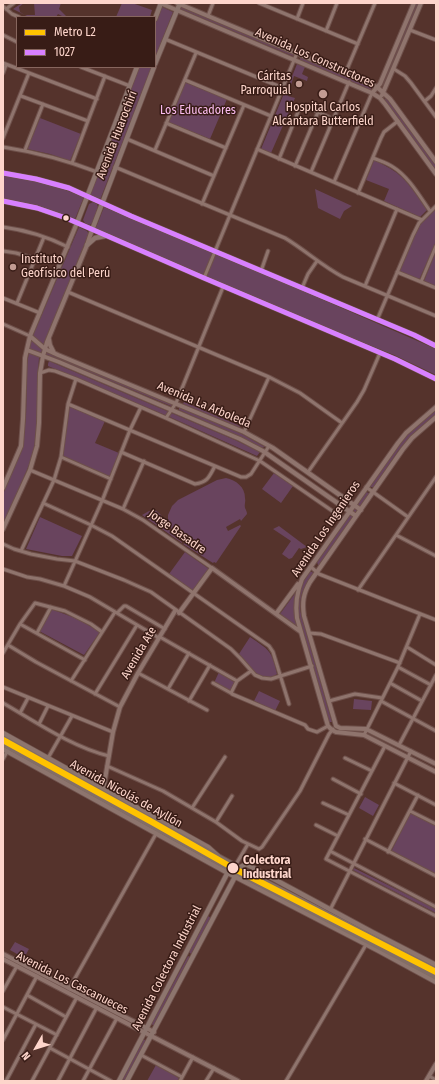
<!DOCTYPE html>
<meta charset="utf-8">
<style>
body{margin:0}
#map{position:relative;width:439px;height:1084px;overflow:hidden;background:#55332c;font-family:"Fira Sans Condensed",sans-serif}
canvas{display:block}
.frame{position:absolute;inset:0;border:4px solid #fdd5cb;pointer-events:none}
.legend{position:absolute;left:16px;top:16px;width:140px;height:52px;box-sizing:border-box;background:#381c16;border:1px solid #87665e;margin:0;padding:5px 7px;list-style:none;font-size:12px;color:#fdd5cb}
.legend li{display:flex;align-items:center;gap:8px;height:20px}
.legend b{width:20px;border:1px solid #87665e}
.north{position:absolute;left:16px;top:1028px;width:40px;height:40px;-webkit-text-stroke:3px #381c16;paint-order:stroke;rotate:231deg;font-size:11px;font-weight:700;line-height:16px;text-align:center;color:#fdd5cb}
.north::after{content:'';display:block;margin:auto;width:14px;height:18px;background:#fdd5cb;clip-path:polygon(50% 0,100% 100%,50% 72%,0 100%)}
</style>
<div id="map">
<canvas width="439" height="1084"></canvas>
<div class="frame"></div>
<ul class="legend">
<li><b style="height:5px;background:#ffc300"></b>Metro L2</li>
<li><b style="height:5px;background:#d880ff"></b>1027</li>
</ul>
<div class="north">N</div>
</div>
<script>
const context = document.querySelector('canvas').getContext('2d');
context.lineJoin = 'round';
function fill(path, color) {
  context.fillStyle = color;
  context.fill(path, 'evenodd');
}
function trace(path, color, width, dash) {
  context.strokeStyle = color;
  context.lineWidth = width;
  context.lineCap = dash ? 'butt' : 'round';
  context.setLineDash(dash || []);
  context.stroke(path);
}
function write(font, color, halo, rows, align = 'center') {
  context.font = font + ' "Fira Sans Condensed",sans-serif';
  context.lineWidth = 3;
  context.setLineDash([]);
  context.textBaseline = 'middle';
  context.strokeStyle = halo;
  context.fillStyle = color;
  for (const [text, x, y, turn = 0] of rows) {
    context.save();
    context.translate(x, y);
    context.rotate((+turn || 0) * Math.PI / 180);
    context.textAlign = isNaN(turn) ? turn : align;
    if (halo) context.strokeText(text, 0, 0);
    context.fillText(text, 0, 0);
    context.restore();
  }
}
const green = new Path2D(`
 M22 3H24L19 7 20 12 25 15H35L34 3H61L59 9 67 17H64L58 14 56 17H29L13 9Z
 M122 3H132L152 10 150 17H116Z
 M415 3H419L385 86 381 83Z
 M180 6 293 54 294 55 293 56 180 9Z
 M162 7 173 12 155 59V24Z
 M300 57H301L372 87 370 90 300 60Z
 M297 64 305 67 302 74 308 77 307 81 294 76 291 85 289 84Z
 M138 67H152L100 200 89 195Z
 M184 82 227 99 210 139 168 122Z
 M285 91 289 92 288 96 295 98 271 153 261 149Z
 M386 98 395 107 436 164V171L406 129 383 100Z
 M40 118 81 134 70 161 50 154 27 149Z
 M374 160C380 163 386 166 391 169 407 178 417 196 427 210L420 217 384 201 389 189 366 180Z
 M3 175 21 178 55 186 84 197 75 219C52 210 28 204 3 199Z
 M315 189 352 206 344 211 340 219 318 208Z
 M93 202 97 204 98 207 92 224 89 225 85 223 83 220 89 204Z
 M104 207 257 271 436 349V375L394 355 326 328 95 230Z
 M436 208V242L419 280 399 272 414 236 421 223Z
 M79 227 87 231 89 234 39 358 38 373 37 440 36 447 27 470 3 526V494L22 449 26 415 27 364 31 340Z
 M436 251V286L424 281Z
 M46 352 173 404 171 406 60 360 44 355Z
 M49 361 235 440 260 452 257 456 172 418 48 366V364Z
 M184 402 240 426 239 428 183 404Z
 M68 406 105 421 95 443 119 453 110 477 63 456Z
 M179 407 240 433 265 447 261 448 238 436 179 410Z
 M436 408V414L410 438 398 451 374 487H371V485L395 449 407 435Z
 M274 473 293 486 281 503 262 489Z
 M226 478C236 480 245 487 245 498 246 501 244 505 245 508 246 510 247 512 247 514L241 521 240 519 226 527 228 531 240 525 241 526 216 563 214 562 213 563 183 544 186 543 184 539 179 537 174 533 169 525 168 519V515L172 506 178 500 217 480Z
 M366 492 369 493V495L320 565H318L317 562Z
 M155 510C164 516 165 522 170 531 173 536 178 539 182 542V543L142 515 149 511Z
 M40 517 82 536 72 556H62L26 549Z
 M279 526 307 547 301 549 299 548 292 558 289 559 282 554 291 541 273 529Z
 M185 552 209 569 193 591 169 574Z
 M310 571 314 573C304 587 300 593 300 610L332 722H329L299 619 297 602 301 585Z
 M296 592C293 607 294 612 298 627L280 614Z
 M51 609 78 619 100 632 84 655 39 631Z
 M250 637C269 650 272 650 277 674 261 686 248 664 239 654Z
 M219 672 234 682V683L230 692 214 683Z
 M259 691 280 701 275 711 254 701Z
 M354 699 372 701 371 710 353 709Z
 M365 797 379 805 373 816 359 808Z
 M411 811 436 824V875L391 852Z
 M354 868 436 909V913L353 870Z
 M208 916 211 918 192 955 189 952Z
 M15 942 29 949 24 958 10 950Z
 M188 956 190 957 155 1026 151 1024Z
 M143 1039 147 1041 126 1081 122 1079Z
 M156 1065 179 1078 177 1081H147Z`);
const minor = new Path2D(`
 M259 3 358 44
 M3 6 12 14 19 17
 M6 9 14 3
 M208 16 213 3
 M297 19 303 3
 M410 30 436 40
 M326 31 337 3
 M3 35 17 42
 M165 39 283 88
 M3 63 97 99
 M81 67 130 86
 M394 69 405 76 411 83 436 117
 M3 73 6 65
 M345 74 375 3
 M185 80 271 116
 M21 96 88 121
 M425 101 431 96 436 88
 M318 112 329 117
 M166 123 226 148
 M3 138 29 73
 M127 139 214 176
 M3 147C35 152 66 160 97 172
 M257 149 422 220
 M25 150 43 104
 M155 150 196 53
 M373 158C380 161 387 163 393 167 409 177 420 197 430 211
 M279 159 300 107 302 106 316 111 318 112 295 166
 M72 163 105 76
 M115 167 285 238C305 250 322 266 343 277L436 316
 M311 172 349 82
 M334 182 372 93
 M358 193 381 138 384 132 398 121
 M202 204 244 105
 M3 227C25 230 48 237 68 247
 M3 251 16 253 36 259
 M261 271 268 251
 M397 272 436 288
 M204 278 297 53
 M421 282 436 246
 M365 286 397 209
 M302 288 308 274 317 261
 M68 292 269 377 300 393 342 423
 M3 298 40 313
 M17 303 44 237
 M377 320 413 235 419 223 436 206
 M3 324 30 336
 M40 373 49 370 55 371 76 379 166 418 260 461 344 519
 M68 404 241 477H246L251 474 269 446
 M166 418 176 403 223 287
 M244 432 269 377
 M121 452 195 484C208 482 209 477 215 466
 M61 457 111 479
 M30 470 123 509 143 520 212 568
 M308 472 357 402 364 390 380 353
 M366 487 408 517
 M43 503 91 525 112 536 269 646 273 652 289 704
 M123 509 144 461
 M396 535 436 556
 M3 544 14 549 31 554 57 559 75 561 124 580 151 592 231 649 240 658 255 675 262 678 271 679 312 666
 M21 551 54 480 61 457 68 404 76 379
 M311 567 319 574 436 620
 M3 569 27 577 40 579 64 586 90 597 159 638
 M64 586 102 501 130 430 141 407
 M358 590 436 477
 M117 613 124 606H126L165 629
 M20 624 85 660
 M37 633 51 607
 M309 633 321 634 400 663
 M160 637 237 681
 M8 645 36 662 120 707
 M407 647 436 665
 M3 653 20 624 35 603 65 611 91 624 102 632
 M398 667 431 685
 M251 671 237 681 231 693 232 694 305 725 308 729 317 732 328 726
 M138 673 207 710
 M71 681 115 612
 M213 683 231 693
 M390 683 422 701
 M3 687 113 732
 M168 689 189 653
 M95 694 137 625
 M189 701 210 665
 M329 701 355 694 382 698
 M381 701 436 731
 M3 703C36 722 72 747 109 756
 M20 713 28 698
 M39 724 48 706
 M364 735 398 667 420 614
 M399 745 436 675
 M385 746 326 859 436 916
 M48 758 72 716
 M345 758 372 771
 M3 759 8 750
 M107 766 163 791 216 822 242 841 259 849 262 847 300 791 329 734 333 729
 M333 779 361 794
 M394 783 436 805
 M323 803 349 815
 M192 808 225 757
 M410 811 436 824
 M216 822 232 796
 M316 825 338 836
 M365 839 436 876
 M330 851 436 907
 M388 852 418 795
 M235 866 248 844
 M330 910 411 751
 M69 989 157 832
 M3 991 17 966
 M27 995 66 1017
 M3 1007 57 1035
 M3 1040 37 976
 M50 1048 111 1081
 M141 1055 182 1077
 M429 1076 436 1080
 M6 1081 36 1024
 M32 1081 77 997
 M58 1081 97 1007
 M83 1081 117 1018
 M180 1081 193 1057
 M206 1081 214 1068
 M286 1081 367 943`);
const tertiary = new Path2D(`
 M160 3 372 93 380 98 385 104 436 174
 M177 3 377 87 390 99 436 162
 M372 93 380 84 414 3
 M382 95 421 3
 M30 336 45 349 58 355 244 432 273 448 361 510
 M49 339 50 345 54 353
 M27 350 59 362 240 439 263 451 356 516
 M436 407 406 433 398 443 302 579C297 592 295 604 297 618L328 726 332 730 336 732 364 735 436 772
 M436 417 412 438 403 449 310 582C303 594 302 603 304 616L336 726 340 728 366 729 436 764
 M3 488 21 446 23 419 25 358 30 336 77 223
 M3 529 30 470 37 446 39 423 40 373 43 356 47 342 87 245 92 230
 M179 613 212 568 301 632
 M276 614 298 584
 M103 791 113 732 120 707 138 673 175 611
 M3 954 154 1032
 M3 959 238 1081
 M426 1081 436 1064`);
const secondary = new Path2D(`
 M155 19 161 3
 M155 64 180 3
 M3 173 36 179 69 188 131 216 414 335 436 346
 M3 201 37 208 66 218 204 278 395 359 436 379
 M77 223 137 67
 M92 230 154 67
 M87 245 95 238 105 236
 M3 733 208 847 218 856
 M3 749 228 873 379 951 436 982
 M119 1081 228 872
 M127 1081 237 873 239 868 246 864 372 932 436 965`);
const primary = new Path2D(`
 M3 738 239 868 436 970
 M3 744 230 869 436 977`);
const bus1 = new Path2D(`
 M3 173 36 179 69 188 131 216 414 335 436 346
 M3 201 37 208 66 218 204 278 395 359 436 379`);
const metro1 = new Path2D(`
 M3 740 152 822 233 868 436 972`);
const markers = [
 [299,84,4,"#c29c93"],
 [323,94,5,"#c29c93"],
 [66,218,3.5,"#fdd5cb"],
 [13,267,4,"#c29c93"],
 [233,868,6,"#fdd5cb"]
];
const streetNames = [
 ["Avenida Los Constructores",315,58,24],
 ["Avenida Huarochirí",117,135,-69],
 ["Avenida La Arboleda",204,405,23],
 ["Avenida Los Ingenieros",326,529,-56],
 ["Jorge Basadre",177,532,35],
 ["Avenida Ate",139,653,-60],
 ["Avenida Nicolás de Ayllón",126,794,29],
 ["Avenida Colectora Industrial",167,968,-63],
 ["Avenida Los Cascanueces",72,983,27]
];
const poiNames = [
 ["Cáritas",291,77],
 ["Parroquial",291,91],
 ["Hospital Carlos",323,108,"center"],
 ["Alcántara Butterfield",323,122,"center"],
 ["Instituto",21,260,"left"],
 ["Geofísico del Perú",21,274,"left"]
];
const parkNames = [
 ["Los Educadores",198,111]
];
const stopNames = [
 ["Colectora",243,861],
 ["Industrial",243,875]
];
fill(green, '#69445e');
trace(minor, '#6e504a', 5);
trace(tertiary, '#6e504a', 6);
trace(secondary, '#6e504a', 6);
trace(primary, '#6e504a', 7);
trace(minor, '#8f746d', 3);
trace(tertiary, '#8f746d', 4);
trace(secondary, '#8d756e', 4.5);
trace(primary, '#836e66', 5);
trace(bus1, '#d880ff', 5);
trace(metro1, '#ffc300', 6);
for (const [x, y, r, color] of markers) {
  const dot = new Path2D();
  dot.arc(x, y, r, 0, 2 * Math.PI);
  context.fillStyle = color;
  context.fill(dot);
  trace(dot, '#381c16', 1.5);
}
write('12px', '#fdd5cb', '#381c16', streetNames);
write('12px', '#fdd5cb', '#381c16', poiNames, 'right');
write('12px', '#fbbdf0', '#381c16', parkNames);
write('bold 12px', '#fdd5cb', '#381c16', stopNames, 'left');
</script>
